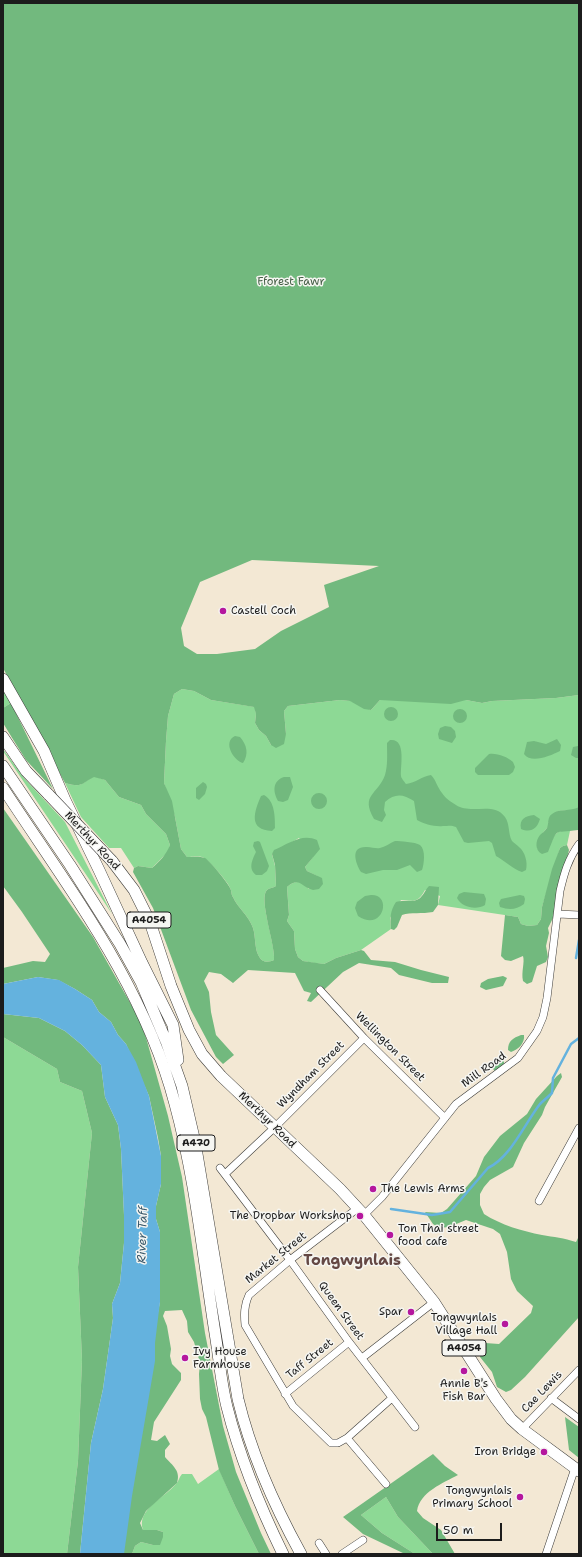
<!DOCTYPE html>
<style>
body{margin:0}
#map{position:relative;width:582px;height:1557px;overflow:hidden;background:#f3e8d4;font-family:"Shantell Sans",sans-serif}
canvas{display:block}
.frame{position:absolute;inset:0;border:4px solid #1c1c1c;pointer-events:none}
.scale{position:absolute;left:436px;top:1523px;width:66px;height:18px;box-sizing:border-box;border:2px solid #1c1c1c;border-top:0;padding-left:5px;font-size:12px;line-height:14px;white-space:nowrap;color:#1c1c1c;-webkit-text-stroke:3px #f6f6f2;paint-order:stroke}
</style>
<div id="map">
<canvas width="582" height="1557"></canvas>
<div class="frame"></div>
<div class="scale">50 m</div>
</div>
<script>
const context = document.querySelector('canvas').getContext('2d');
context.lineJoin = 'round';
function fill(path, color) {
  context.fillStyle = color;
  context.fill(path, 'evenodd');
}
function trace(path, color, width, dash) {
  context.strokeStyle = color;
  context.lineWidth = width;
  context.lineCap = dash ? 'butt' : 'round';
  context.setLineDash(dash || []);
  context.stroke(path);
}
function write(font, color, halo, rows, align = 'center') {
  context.font = font + ' "Shantell Sans",sans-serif';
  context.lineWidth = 3;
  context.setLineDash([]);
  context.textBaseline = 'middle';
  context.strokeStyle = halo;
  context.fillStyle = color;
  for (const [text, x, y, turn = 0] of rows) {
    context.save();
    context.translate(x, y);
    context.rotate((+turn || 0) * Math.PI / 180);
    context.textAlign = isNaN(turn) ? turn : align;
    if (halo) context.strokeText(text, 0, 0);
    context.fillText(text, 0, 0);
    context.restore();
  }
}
const green = new Path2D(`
 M3 688 11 703 3 708Z
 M182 689 194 691 211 700 255 707 256 714 255 723 259 730 266 736 271 745 286 734 284 711 288 706 340 700 351 701 371 710 380 700H466L482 703 492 701 556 698 579 695V807L575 810 558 811 548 823V827C541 835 537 838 537 849L552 841C555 831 561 830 570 831L567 845 563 846 560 848 542 907 541 919 537 925 528 926 521 924 518 917 438 905 440 896 425 890C418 903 414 901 401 900L390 918 391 929 361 950 336 958 324 964 314 963 303 961 298 957 295 949 294 931 287 921 289 915 287 887C296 879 301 881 309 889L317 876 307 871 305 867 313 857 299 838 272 854 275 866 276 886C273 888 269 888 267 890 258 898 276 946 274 960 269 962 263 963 260 958 254 950 256 937 253 928 249 916 237 907 233 897 231 895 232 891 230 888 228 882 208 859 202 857 198 856 191 857 187 857L181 849 175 817 164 783 166 741 168 716 174 694Z
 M3 749 24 778 65 822 112 914 89 879 3 751Z
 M94 776 105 780 119 797 141 805 146 814 166 834 170 845 168 852 152 868 138 866 134 868 121 848H109L81 817 65 783C83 788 80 784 94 776Z
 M3 1037 57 1069 60 1082 82 1091 92 1133 78 1267 82 1360 78 1461 67 1554H3Z
 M219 1469 235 1506 259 1554H132L135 1546 141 1542 153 1545 163 1532 157 1530H143C136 1510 164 1498 176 1484 179 1481 179 1477 182 1474H192L198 1484Z
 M386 1497 398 1517 433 1554H415L382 1533 361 1515Z`);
const forest = new Path2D(`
 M3 3H579V695L556 698 492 701 482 703 466 700 451 704 380 700 371 710 364 709 350 701 340 700 288 706 284 711 286 734 284 744 276 748 271 745 266 736 259 730 255 723 256 714 254 707 211 700 194 691 182 689 174 694 168 716 166 741 164 783 172 801 181 849 187 857C192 857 200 856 205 858 209 860 229 884 230 888 232 891 231 895 233 897 237 907 249 916 253 928 256 937 254 950 260 958 263 963 269 962 274 960 276 947 258 898 267 890 269 888 273 888 276 886L275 865 272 854 274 850C288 844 302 833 317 840L320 849 305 867 307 871 322 878 323 884 319 889 313 890C301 887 300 876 287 887L289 915 287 921 294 931 295 949 298 957 303 961 324 964 336 958 361 950 364 951 371 960 395 962 421 970 449 977 448 983H432L399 975 391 968 359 963 343 972 311 1002 307 1001 311 993 304 991 295 973 248 970 233 983 221 974 209 972 204 981 209 992 211 1012 216 1035 234 1055 223 1064 216 1057 191 1010 153 908 133 872 134 868 138 866 152 868C160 861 166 855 170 845L166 834 146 814 141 805 119 797 105 780 94 777C80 784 83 788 65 783L3 668ZM252 560 379 566 324 585 329 607 281 631 255 649 217 654H197L184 646 181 628 200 582Z
 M11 703 53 789 26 760 14 741 3 723V708Z
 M384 714a7 7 0 1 1 14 0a7 7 0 1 1-14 0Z
 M453 716a7 7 0 1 1 14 0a7 7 0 1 1-14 0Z
 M445 726 451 727 455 731 456 737 452 743 439 739 438 734 440 728Z
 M235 736 240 737C247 745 249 754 243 763 234 761 222 742 235 736Z
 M557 739 561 745 560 751C550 756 531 764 524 754L527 742 534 741 546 744Z
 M390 740C407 738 400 767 401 776 401 778 404 781 406 784 416 783 422 776 431 775 436 780 437 787 442 793 445 798 451 802 456 805 471 815 494 801 505 817 510 824 508 834 512 841 514 843 517 845 519 847 525 852 528 862 526 870L522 872C513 869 505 861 496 856L492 843 489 841 468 843 464 842 456 827C451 825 449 826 443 826 435 827 424 824 417 820L414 801C403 794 395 793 385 802L384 810 386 815 382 822 374 819C360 794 378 795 385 775 388 765 387 754 387 743Z
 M578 746H579V758H576L571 755 573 747Z
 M489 754C498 753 507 757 513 762L515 767 513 772 509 775H478L475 772V768Z
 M284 777H290L293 787 288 800 283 802 278 801C273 792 272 781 284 777Z
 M203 782 206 784 207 787 205 794 199 800 196 798V788Z
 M311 801a8 8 0 1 1 16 0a8 8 0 1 1-16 0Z
 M264 795C275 801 275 817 275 828L272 831C248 830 254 812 261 796Z
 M579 807V828L578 830C552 834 559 826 548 852L542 854C535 851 535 841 540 835 542 833 545 831 547 828 549 824 547 817 552 814 559 808 570 812 579 807Z
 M3 808 93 937 141 1022 147 1041 168 1116 182 1177 205 1333 223 1426 236 1472 261 1533 271 1554H259L235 1506 219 1470 206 1417 202 1409 200 1399 199 1374 200 1363 194 1342 188 1332 187 1321 182 1310 165 1311 163 1316 167 1326 171 1349 170 1356 172 1364 181 1373V1380L154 1422 151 1440 157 1441 165 1435 170 1444 165 1450V1457C173 1466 181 1471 177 1483L146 1511 140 1523 143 1530H157L163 1532V1537L160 1545H153L141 1542 135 1546 132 1554H123L152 1343 160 1302V1232L156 1219V1206L161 1184V1156L158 1138 149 1096 126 1044 118 1035 111 1022 99 1012 92 1000 75 989 58 980 38 977 3 984V968L33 961 45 962 50 954 22 912 3 886Z
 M534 815 540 819C537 829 531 833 521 829 519 819 525 816 534 815Z
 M258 841 260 842 269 866 267 871 262 875H256C248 869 252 860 256 852L253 846 254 842Z
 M395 841C400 841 415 842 420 845 426 850 424 864 422 870L417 872 410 865 397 870H383L366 874 361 872C355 862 350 846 367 847 372 847 376 849 380 848 385 847 390 843 395 841Z
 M567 845 569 850 554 916 548 928 549 933 546 946 548 957 546 962 537 966 532 982 527 984 523 981C521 972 525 962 523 956L511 961 505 960 501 956 505 915 518 917 521 924 528 926 537 925 541 919 542 907 552 869 560 848 563 846Z
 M429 886 439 887 438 905 433 912C422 914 411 912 402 915L397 927 394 930 391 929C390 918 390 911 396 902 404 899 415 904 421 897 424 894 426 889 429 886Z
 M464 892 484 894 486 899 485 905C477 910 462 908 457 898L459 894Z
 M371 895C393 894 383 933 358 916L355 908 357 902 365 896Z
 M520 895 524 896 525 899 524 904C516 910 509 910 500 907L499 903 501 899Z
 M503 976 507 978 503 986 486 990 480 987 481 983 488 979Z
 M3 1014 39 1018 65 1031 82 1045 101 1065 105 1097 118 1125 121 1149 124 1215V1243L120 1283 112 1304 113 1318 103 1389 91 1443 80 1554H67L78 1461 82 1360 78 1267 92 1133 82 1091 60 1082 57 1069 3 1037Z
 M521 1035H524C525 1043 519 1049 511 1052L508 1050C508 1041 513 1038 521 1035Z
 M501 1057 504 1062V1066L495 1071 491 1067V1062Z
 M561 1073 562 1077 545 1107 542 1115 524 1143 513 1167 490 1180 484 1187 480 1194V1205L484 1214C501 1225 522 1231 542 1235 554 1237 564 1238 576 1242L579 1236V1317L525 1377 511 1390 506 1392 497 1387 492 1372 480 1357 481 1349 485 1343 499 1344 531 1313 533 1306 517 1291 511 1279 507 1252 500 1234 493 1229 466 1220 449 1227 439 1228 433 1224 425 1212 441 1213 447 1209 476 1176 484 1157 500 1136 527 1114 536 1099 557 1076Z
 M565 1417 579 1427V1458L569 1450Z
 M433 1454 445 1466 458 1475C443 1483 420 1492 417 1511L423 1518 441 1530 455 1554H433L398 1517 386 1497 361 1515 382 1533 415 1554H405L363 1534 343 1517Z`);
const water = new Path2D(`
 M38 977 59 980 75 989 92 1000 99 1012 111 1022 118 1035 126 1044 136 1062 149 1096 161 1156V1184L156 1206V1219L160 1232V1302L155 1343V1361L132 1496 124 1554H80L91 1443 103 1389 113 1318 112 1304 120 1283 124 1243V1215L121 1149 118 1125 105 1097 101 1065 82 1045 65 1031 39 1018 3 1014V984Z`);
const stream = new Path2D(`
 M576 958 579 940
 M391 1209 432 1215 450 1212 488 1168C511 1157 525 1123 540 1104 544 1100 548 1097 552 1093L553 1078 571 1044 579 1038`);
const minor = new Path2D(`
 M558 914 579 915
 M320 990 364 1038 445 1118
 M220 1168 290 1260 349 1342 415 1427
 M225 1174 274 1128 364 1038
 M539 1201 579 1128
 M358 1208 290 1260 249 1295C244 1305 244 1314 245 1325L293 1406 331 1443H338L347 1438 392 1398
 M364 1215 382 1197 456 1104 518 1058 537 1031 543 1017 547 998 560 891C564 874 568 859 579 844
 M362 1358 434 1302
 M285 1394 349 1342
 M551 1398 579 1419
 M522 1429 579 1370
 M347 1438 386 1484
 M319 1543 326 1554
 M342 1554 363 1540
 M546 1554 575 1468`);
const primary = new Path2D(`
 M3 737 26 771 49 795
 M112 861 134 890 150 922 171 986 189 1030 202 1054 221 1076 340 1189 364 1215 434 1302 496 1399 511 1419 522 1429 579 1471`);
const trunk = new Path2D(`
 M3 679 44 751 65 800 99 870 142 963 173 1025 178 1060
 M3 766 70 865 120 944 141 982 166 1041 182 1086 195 1142 238 1399C251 1453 274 1505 301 1554
 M3 788C69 889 144 985 175 1104 195 1177 203 1257 215 1333 219 1357 221 1383 227 1407 240 1458 260 1507 283 1554`);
const primaryBridge = new Path2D(`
 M49 795 112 861`);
const markers = [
 [223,611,4,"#b5179e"],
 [373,1189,4,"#b5179e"],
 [360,1216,4,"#b5179e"],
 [390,1235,4,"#b5179e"],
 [411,1312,4,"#b5179e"],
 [505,1324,4,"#b5179e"],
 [185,1358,4,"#b5179e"],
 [464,1371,4,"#b5179e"],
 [544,1452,4,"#b5179e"],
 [520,1497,4,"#b5179e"]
];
const shields = [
 [149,920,44],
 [196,1143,38],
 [464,1348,44]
];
const shieldNames = [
 ["A4054",149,920],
 ["A470",196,1143],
 ["A4054",464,1348]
];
const parkNames = [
 ["Fforest Fawr",291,282]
];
const poiNames = [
 ["Castell Coch",231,611,"left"],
 ["The Lewis Arms",381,1189,"left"],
 ["The Dropbar Workshop",352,1216],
 ["Ton Thai street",398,1229,"left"],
 ["food cafe",398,1242,"left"],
 ["Spar",403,1312],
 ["Tongwynlais",497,1318],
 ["Village Hall",497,1331],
 ["Ivy House",193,1352,"left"],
 ["Farmhouse",193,1365,"left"],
 ["Annie B's",464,1384,"center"],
 ["Fish Bar",464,1397,"center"],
 ["Iron Bridge",536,1452],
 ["Tongwynlais",512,1491],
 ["Primary School",512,1504]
];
const streetNames = [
 ["Merthyr Road",92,841,47],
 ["Wellington Street",390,1047,45],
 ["Mill Road",484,1070,-36],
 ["Wyndham Street",311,1075,-45],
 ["Merthyr Road",267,1120,44],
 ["Market Street",276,1258,-39],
 ["Queen Street",341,1311,54],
 ["Taff Street",310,1359,-39],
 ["Cae Lewis",542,1392,-46]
];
const waterNames = [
 ["River Taff",143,1235,-88]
];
const districtNames = [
 ["Tongwynlais",352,1261]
];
fill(green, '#8dd995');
fill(forest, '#72b97e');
fill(water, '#64b2de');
trace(stream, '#64b2de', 2.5);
trace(minor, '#3c3b38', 8);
trace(primary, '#3c3b38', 12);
trace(trunk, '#3c3b38', 12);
trace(minor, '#fff', 7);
trace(primary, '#fff', 11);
trace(trunk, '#fff', 11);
trace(primaryBridge, '#3c3b38', 12, []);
trace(primaryBridge, '#fff', 11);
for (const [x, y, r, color] of markers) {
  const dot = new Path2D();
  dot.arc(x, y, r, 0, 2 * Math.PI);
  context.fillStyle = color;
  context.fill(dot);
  trace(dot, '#f6f6f2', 1.5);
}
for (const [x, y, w] of shields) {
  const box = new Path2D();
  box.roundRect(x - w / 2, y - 8, w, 16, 3);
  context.fillStyle = '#f6f6f2';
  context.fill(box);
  trace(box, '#1c1c1c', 1);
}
write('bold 10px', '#1c1c1c', null, shieldNames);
write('11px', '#445e46', '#f6f6f2', parkNames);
write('11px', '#1c1c1c', '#f6f6f2', poiNames, 'right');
write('11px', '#1c1c1c', '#f6f6f2', streetNames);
write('italic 12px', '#39586a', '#f6f6f2', waterNames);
write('bold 15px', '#644844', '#f6f6f2', districtNames);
</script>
